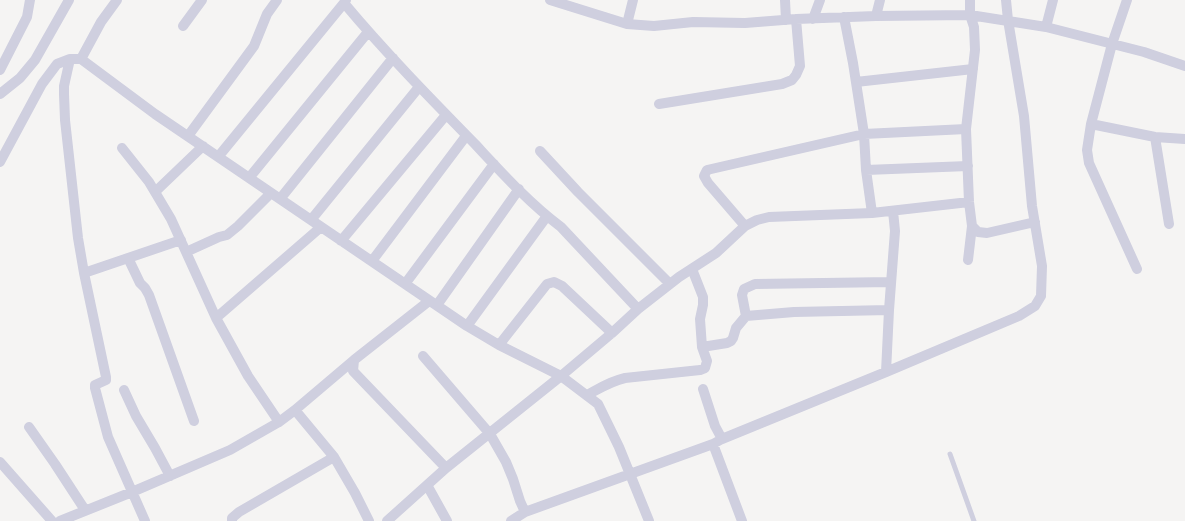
<!DOCTYPE html>
<style>
body{margin:0}
canvas{display:block;background:#f5f4f3}
</style>
<canvas width="1185" height="521"></canvas>
<script>
const context = document.querySelector('canvas').getContext('2d');
context.lineJoin = 'round';
function trace(path, color, width, dash) {
  context.strokeStyle = color;
  context.lineWidth = width;
  context.lineCap = dash ? 'butt' : 'round';
  context.setLineDash(dash || []);
  context.stroke(path);
}
const lane = new Path2D(`
 M950 454 974 521`);
const street = new Path2D(`
 M346 0 344 3C385 52 430 98 475 144 502 173 529 203 561 227L638 309
 M550 0 627 24 654 26 693 22 745 23 796 19 876 16 970 15 1046 27 1144 52 1185 66
 M785 0 786 20
 M970 0V15L974 27 975 50 966 129 969 202 972 226 978 232 987 233 1035 222
 M1127 0 1112 44 1091 124 1087 150 1089 163 1137 269
 M876 16 880 0
 M844 17 853 63 864 134 866 170 872 213
 M813 19 820 0
 M627 24 633 0
 M183 26 202 0
 M1046 27 1053 0
 M70 59 64 86V94L65 120 78 238 84 273 106 377V380L95 385V388L108 437 145 521
 M81 59 101 22 117 0
 M0 70 27 17 30 0
 M856 82 973 69
 M0 94 20 78 35 60 69 0
 M659 104 782 84 792 80 796 75 800 66 796 19
 M1091 124 1155 137 1185 139
 M188 136 254 46 267 14 277 0
 M1155 137 1169 224
 M122 148 149 182 171 219 216 318 248 376 279 422
 M540 151 578 192 670 284
 M218 157 344 3
 M0 162 42 84 57 64 70 59H81L155 114 467 326 499 345 561 376 598 404 619 447 649 521
 M866 170 968 166
 M249 178 368 32
 M155 192 203 146
 M280 199 393 58
 M311 220 419 87
 M745 226 708 183 704 176 707 170 864 134 966 129
 M341 241 446 115
 M186 252 219 237 227 235 238 226 271 193
 M128 258 140 283 145 288 149 295 194 421
 M968 260 972 226
 M372 261 466 136
 M692 269 703 297V305L700 319 702 347 727 343 731 341 733 338 736 328 746 316 794 312 889 310
 M84 273 181 240
 M405 284 494 164
 M429 301 354 360 353 371 446 468
 M437 305 519 189
 M746 316 742 295 744 289 755 284 891 282
 M216 318 321 227
 M467 326 547 216
 M499 345 547 284 554 282 562 286 612 333
 M423 356 490 434 506 462 513 479 520 501 525 512 511 521
 M886 372 889 310 895 231 893 211
 M703 389 715 426 722 439
 M124 390 136 416 155 448 170 476
 M587 395C600 388 611 381 625 378L700 370 705 368 707 361 702 347
 M295 410 334 457 355 493 369 521
 M29 427 55 464 85 510
 M713 444 742 521
 M0 462 52 521
 M427 485 447 521
 M525 512 713 444 722 439 886 372 1019 316 1035 306 1041 296 1042 266 1032 206 1024 116 1008 20 1006 0
 M60 521 132 492 230 450 279 422 295 410 354 360
 M232 521V518L239 512 334 457
 M387 521 446 468 561 376 612 333 638 309 679 277 716 253 745 226 757 220 769 217 872 213 969 202`);
trace(lane, '#cfcfdf', 5);
trace(street, '#cfcfdf', 10);
</script>
